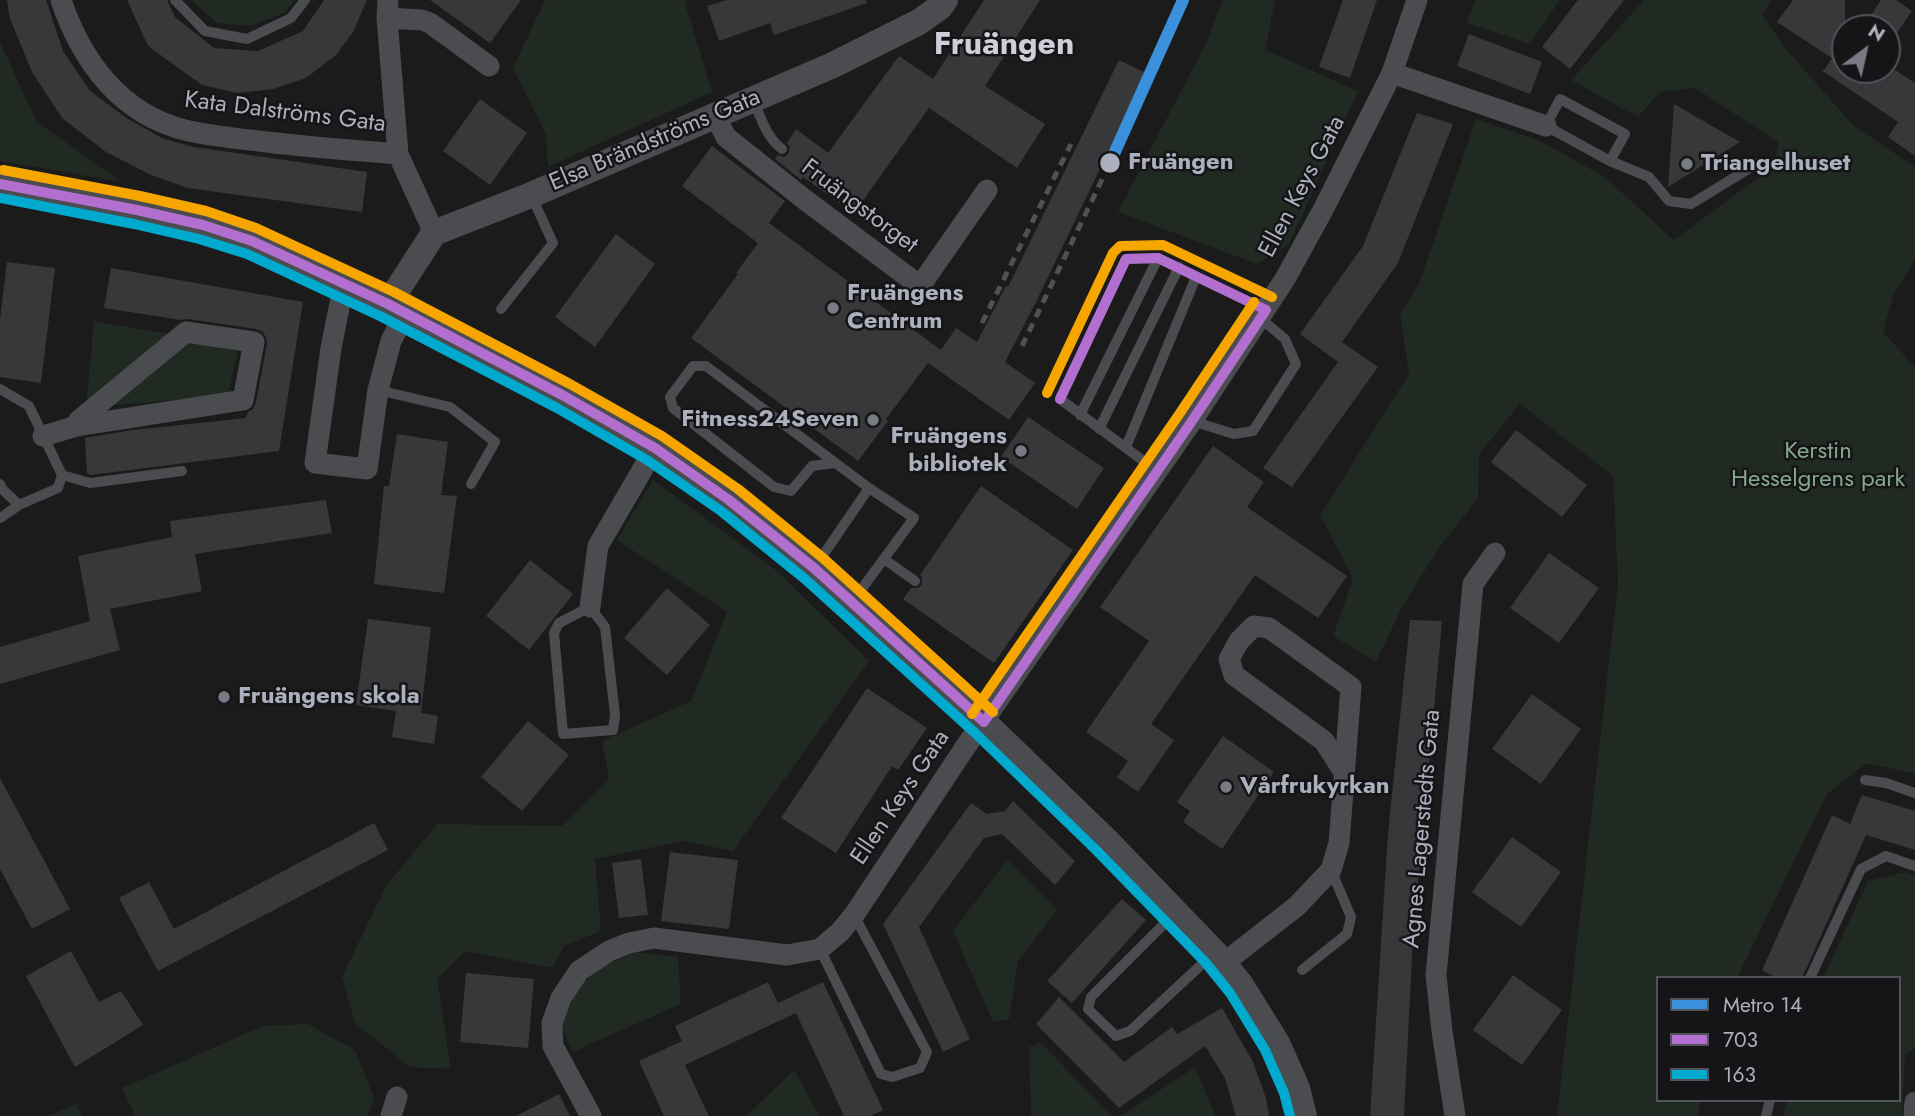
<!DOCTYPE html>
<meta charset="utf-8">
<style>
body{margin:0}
#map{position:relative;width:1915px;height:1116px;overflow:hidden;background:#1b1b1c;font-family:Jost,sans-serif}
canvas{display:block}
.legend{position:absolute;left:1656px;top:976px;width:245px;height:126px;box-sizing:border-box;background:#151518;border:2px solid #51535a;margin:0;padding:9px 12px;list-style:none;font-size:21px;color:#acafbc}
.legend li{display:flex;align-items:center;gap:14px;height:35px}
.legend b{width:35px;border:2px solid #51535a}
.north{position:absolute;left:1831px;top:14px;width:70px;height:70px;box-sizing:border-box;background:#151518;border:2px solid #51535a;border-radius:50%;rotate:33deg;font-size:19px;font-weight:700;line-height:28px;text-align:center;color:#acafbc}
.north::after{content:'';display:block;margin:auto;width:24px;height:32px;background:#797b84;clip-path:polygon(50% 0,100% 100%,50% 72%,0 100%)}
</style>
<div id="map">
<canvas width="1915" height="1116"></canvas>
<ul class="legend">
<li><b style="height:9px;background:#3a90db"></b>Metro 14</li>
<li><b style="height:9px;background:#b36fd0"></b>703</li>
<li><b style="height:9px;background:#00a9ce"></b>163</li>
</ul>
<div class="north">N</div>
</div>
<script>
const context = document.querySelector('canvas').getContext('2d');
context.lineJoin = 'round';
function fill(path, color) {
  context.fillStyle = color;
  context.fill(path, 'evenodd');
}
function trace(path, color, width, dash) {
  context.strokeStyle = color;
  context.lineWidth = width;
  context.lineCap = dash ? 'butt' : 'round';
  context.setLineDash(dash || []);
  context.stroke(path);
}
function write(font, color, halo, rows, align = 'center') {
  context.font = font + ' Jost,sans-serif';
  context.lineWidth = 5;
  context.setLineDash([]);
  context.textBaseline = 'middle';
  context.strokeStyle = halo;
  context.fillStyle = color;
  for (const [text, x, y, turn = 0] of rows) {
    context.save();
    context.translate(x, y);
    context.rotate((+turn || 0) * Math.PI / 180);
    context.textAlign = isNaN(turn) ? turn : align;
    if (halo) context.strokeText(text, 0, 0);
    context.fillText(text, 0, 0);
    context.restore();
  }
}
const green = new Path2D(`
 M191 0H294L285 13 250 26 217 23Z
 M545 0H686L685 3 712 92 548 167 546 135 513 68Z
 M1223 0H1275L1265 50 1358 91 1289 244 1257 264 1118 212 1206 43Z
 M1475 0H1560L1530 44 1467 23Z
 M1644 0H1772L1762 15 1786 49 1853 125 1915 167V259L1893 296 1883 332 1915 367V774L1867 763 1827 794 1737 978H1658V1100H1701L1697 1116H1557L1618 583 1613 476 1520 404 1479 454 1478 498 1439 548 1402 607 1376 662 1333 636 1353 579 1320 515 1409 374 1400 315 1419 284 1476 119 1538 140 1605 177 1674 240 1775 165 1778 142 1695 88 1660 92 1638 117 1571 80Z
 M0 42 37 122 122 182 0 161Z
 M94 321 239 346 228 395 86 408Z
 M653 480 777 571 869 661 733 851 685 841 595 859 601 931 564 946 552 968 466 951 437 979 451 1069 410 1067 355 1023 342 977 386 886 437 824 562 826 609 779 602 741 691 701 727 612 617 540Z
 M1007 860 1057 910 1018 961 1009 1019 993 1022 953 931Z
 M1906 872 1915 875V1048L1905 1055 1902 1116H1783L1787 1100H1899V978H1823L1868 881Z
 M636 952 678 957 681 1004 592 1043 573 1053 562 1027 566 1010 583 983 602 967Z
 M308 1024 355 1050 374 1098 368 1116H135L122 1088 263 1026Z
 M1041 1043 1112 1116H1031L1029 1047Z
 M1195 1067 1215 1116H1121Z
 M794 1070 820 1116H746Z
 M77 1104 82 1116H49Z`);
const building = new Path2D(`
 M7 0H46L63 51 90 91 128 119 164 139 194 147 367 172 362 212 188 188 151 175 106 152 62 118 32 72 9 16Z
 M127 0H167L175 17 214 48 258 51 303 31 324 0H367L353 32 336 55 306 78 273 89 238 93 202 85 148 46Z
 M430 0H521L490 43Z
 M727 0H866L867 3 774 35 770 23 719 41 707 6Z
 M984 0H1040L985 86 1045 124 1017 168 929 108 854 213 803 177 801 180 775 159 778 155 784 157 788 154 790 147 787 143 796 129 828 153 899 56 933 79Z
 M1343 0H1377L1350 78 1319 67Z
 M1578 0H1624L1570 69 1542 47Z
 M1793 0H1845V70H1895L1915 83V156L1888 137 1898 122 1821 70H1824L1832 58 1777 22Z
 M1881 0H1896L1912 11 1895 36 1887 31V28H1883L1869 18Z
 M1469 34 1542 62 1530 94 1457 66Z
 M1119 60 1146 73 1036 302 1005 362 1035 383 1009 420 928 363 886 419 888 421 858 461 691 338 738 274 736 273 758 243 682 186 712 146 785 201 769 223 941 350 956 328 977 342 1006 286 1008 287Z
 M480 99 527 133 490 185 443 151Z
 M1674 104 1740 142 1668 187Z
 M1417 113 1453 124 1398 263 1342 342 1378 367 1292 487 1263 468 1338 362 1300 334 1363 246Z
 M616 234 655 264 595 347 555 317Z
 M7 262 55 268 41 383 0 377V320Z
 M111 268 303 302 279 451 91 475 87 474 85 438 133 430 246 418 248 412 253 409 256 402 267 344 266 337 262 331 256 329 188 319 181 320 104 308Z
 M1028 417 1104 468 1077 509 1001 457Z
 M1516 430 1587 485 1562 517 1491 462Z
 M397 434 448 442 441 495 457 496 444 593 374 584 384 486H389Z
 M1213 446 1264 482 1247 507 1347 576 1318 618 1255 575 1151 724 1174 740 1138 792 1117 777 1128 761 1086 732 1149 641 1100 607Z
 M981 486 1073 550 994 663 903 599 911 588H918L922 585V578L920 575Z
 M326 500 332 533 195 554 202 591 110 609 120 650 0 684V647L90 621 78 556 172 537 170 521Z
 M1549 553 1599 588 1559 643 1510 608Z
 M530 560 573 594 529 650 486 616Z
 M667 588 710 625 667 675 624 638Z
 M368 619 431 627 421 713 438 716 434 744 392 737 396 711 356 705Z
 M1410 620 1442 621 1413 938 1404 1116H1370L1388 834Z
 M867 688 927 728 898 770 892 766 836 853 781 818Z
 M1532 694 1581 729 1541 784 1492 749Z
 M528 721 569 755 522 811 481 777Z
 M1223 736 1274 772 1222 849 1183 822 1190 811 1177 802Z
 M0 778 70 909 32 929 0 869Z
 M1862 795 1915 811V850L1866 835 1802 978H1777L1762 970 1832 815 1850 824Z
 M1013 801 1075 861 1055 885 1002 834 984 838 919 927 970 1039 943 1052 883 924 971 803 987 814 1005 811Z
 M374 823 388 850 158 971 119 898 149 882 174 929Z
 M1512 837 1561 872 1521 927 1472 892Z
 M670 852 738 860 729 929 661 921Z
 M641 859 648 915 619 918 612 863Z
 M1122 899 1146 920 1072 1003 1047 981Z
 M71 951 99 1002 121 991 143 1025 75 1067 26 976Z
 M466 973 534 979 528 1048 460 1042Z
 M1513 975 1562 1010 1522 1065 1473 1030Z
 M768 982 778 1003 823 982 883 1110 871 1116H844L796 1013 685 1065 709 1116H664L639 1061 682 1041 675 1026Z
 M1059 997 1124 1062 1172 1027 1177 1034 1222 1008 1253 1062 1266 1098 1269 1116H1236L1225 1078 1205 1046 1119 1108 1036 1024Z
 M559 1094 570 1116H516Z`);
const service = new Path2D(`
 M175 0 205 31 247 39 291 18 305 0
 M753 99C761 118 766 137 782 149
 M1560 99 1625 134 1610 161 1546 126Z
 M1610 161 1649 177 1669 201 1691 204 1758 163
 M501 309 553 243 531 195
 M0 389 29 406 62 475 58 488 19 505 3 490 0 484
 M378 390 450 407 495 442 471 484
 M1080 415 1158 258
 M1192 421 1234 434 1253 431 1296 364 1285 339 1260 318
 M1099 429 1179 267
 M1126 447 1196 277
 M835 463 812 466 791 491 774 487 673 408 670 397 693 366H706L869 488 914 518 852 602
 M1157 471 1060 399 1126 259 1158 258 1266 310
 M62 475 90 483 182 471
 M0 518 19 505
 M884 559 915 581
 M815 567 869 488
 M590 607 605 627 615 715 613 730 563 734 554 633 559 623Z
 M1865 780 1886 783 1915 793
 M1174 914 1091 997 1088 1009 1116 1036 1130 1031 1214 953
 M820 949 881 1074 892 1077 920 1068 927 1052 854 915
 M1302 970 1347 934 1351 917 1331 870
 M1810 978 1861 869 1886 856 1915 866
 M1766 1116 1770 1100`);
const minor = new Path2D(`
 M61 0C81 60 120 114 185 130 209 136 234 138 259 141 305 147 351 150 398 154
 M388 0 387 18 398 154 434 233
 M387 18 422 20 430 23 489 66
 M1392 73 1546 126
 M715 116 726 137 804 199 920 286 987 190
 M344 283 331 348 315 463 367 469 378 390 391 341 405 313
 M43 436 77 426 243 400 254 342 186 332 78 421
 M590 607 598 546 655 448
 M1224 963 1297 906 1331 870 1339 843 1351 687 1269 628 1254 626 1239 641 1229 659 1234 675 1324 741 1344 772
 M391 1116 397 1097
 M591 1116 553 1046 552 1023 561 998 579 971 609 951 629 943 654 938 787 955 820 949 840 932 854 915 966 746 1192 421 1285 279 1324 208 1392 73 1417 0
 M1455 1116 1442 1031 1436 975 1473 584 1495 553
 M1914 1116 1915 1102`);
const tertiary = new Path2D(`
 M0 184 137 210 203 225 252 241 388 304 564 396 655 448 729 500 814 568 984 722 1106 840 1215 953 1241 985 1277 1043 1297 1088 1304 1116
 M388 304 434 233 531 195 833 65 919 22 940 7 945 0`);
const rail = new Path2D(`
 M982 323 1071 144
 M1022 346 1109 165`);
const bus1 = new Path2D(`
 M0 184 137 210 203 225 252 241 388 304 564 396 655 448 729 500 814 568 984 722
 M1060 399 1126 259 1158 258 1266 310
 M984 722 1192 421 1266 310`);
const bus2 = new Path2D(`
 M0 198 134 224 199 239 247 254 382 317 557 408 647 460 721 511 805 579 974 732 1096 850 1205 962 1230 993 1265 1050 1284 1093 1290 1116`);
const bus3 = new Path2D(`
 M3 170 140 196 206 211 256 228 394 292 570 384 662 436 738 489 823 558 993 712
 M1047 393 1113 253 1120 246 1163 245 1272 297
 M972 714 1180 413 1254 302`);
const metro1 = new Path2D(`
 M1109 165 1183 0`);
const markers = [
 [1110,163,11,"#acafbc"],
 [1687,164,7,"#797b84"],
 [833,308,7,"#797b84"],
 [873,420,7,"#797b84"],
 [1021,451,7,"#797b84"],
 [224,697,7,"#797b84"],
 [1226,787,7,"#797b84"]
];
const streetNames = [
 ["Kata Dalströms Gata",285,113,7],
 ["Elsa Brändströms Gata",655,141,-23],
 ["Ellen Keys Gata",1303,187,-62],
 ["Fruängstorget",859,207,37],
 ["Ellen Keys Gata",901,798,-56],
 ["Agnes Lagerstedts Gata",1423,829,-85]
];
const stopNames = [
 ["Fruängen",1128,163]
];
const poiNames = [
 ["Triangelhuset",1701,164],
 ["Fruängens",847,294],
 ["Centrum",847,322],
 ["Fitness24Seven",859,420,"right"],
 ["Fruängens",1007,437,"right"],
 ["bibliotek",1007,465,"right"],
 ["Fruängens skola",238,697],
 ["Vårfrukyrkan",1240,787]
];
const parkNames = [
 ["Kerstin",1818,452],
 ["Hesselgrens park",1818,480]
];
const districtNames = [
 ["Fruängen",1004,46]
];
fill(green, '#212923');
fill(building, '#38383a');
trace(service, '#4b4c4f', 10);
trace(minor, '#4b4c4f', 21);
trace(tertiary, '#4b4c4f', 26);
trace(rail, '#505154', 5, [9, 7]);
trace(bus1, '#b36fd0', 10);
trace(bus2, '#00a9ce', 10);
trace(bus3, '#f7a600', 10);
trace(metro1, '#3a90db', 12);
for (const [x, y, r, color] of markers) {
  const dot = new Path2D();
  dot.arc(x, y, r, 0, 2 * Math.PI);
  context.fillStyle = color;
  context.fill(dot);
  trace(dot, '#151518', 2.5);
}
write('24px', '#acafbc', '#151518', streetNames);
write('bold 24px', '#acafbc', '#151518', stopNames, 'left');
write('bold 24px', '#acafbc', '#151518', poiNames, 'left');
write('24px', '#83a88b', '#151518', parkNames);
write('bold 32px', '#cecfd8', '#151518', districtNames);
</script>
